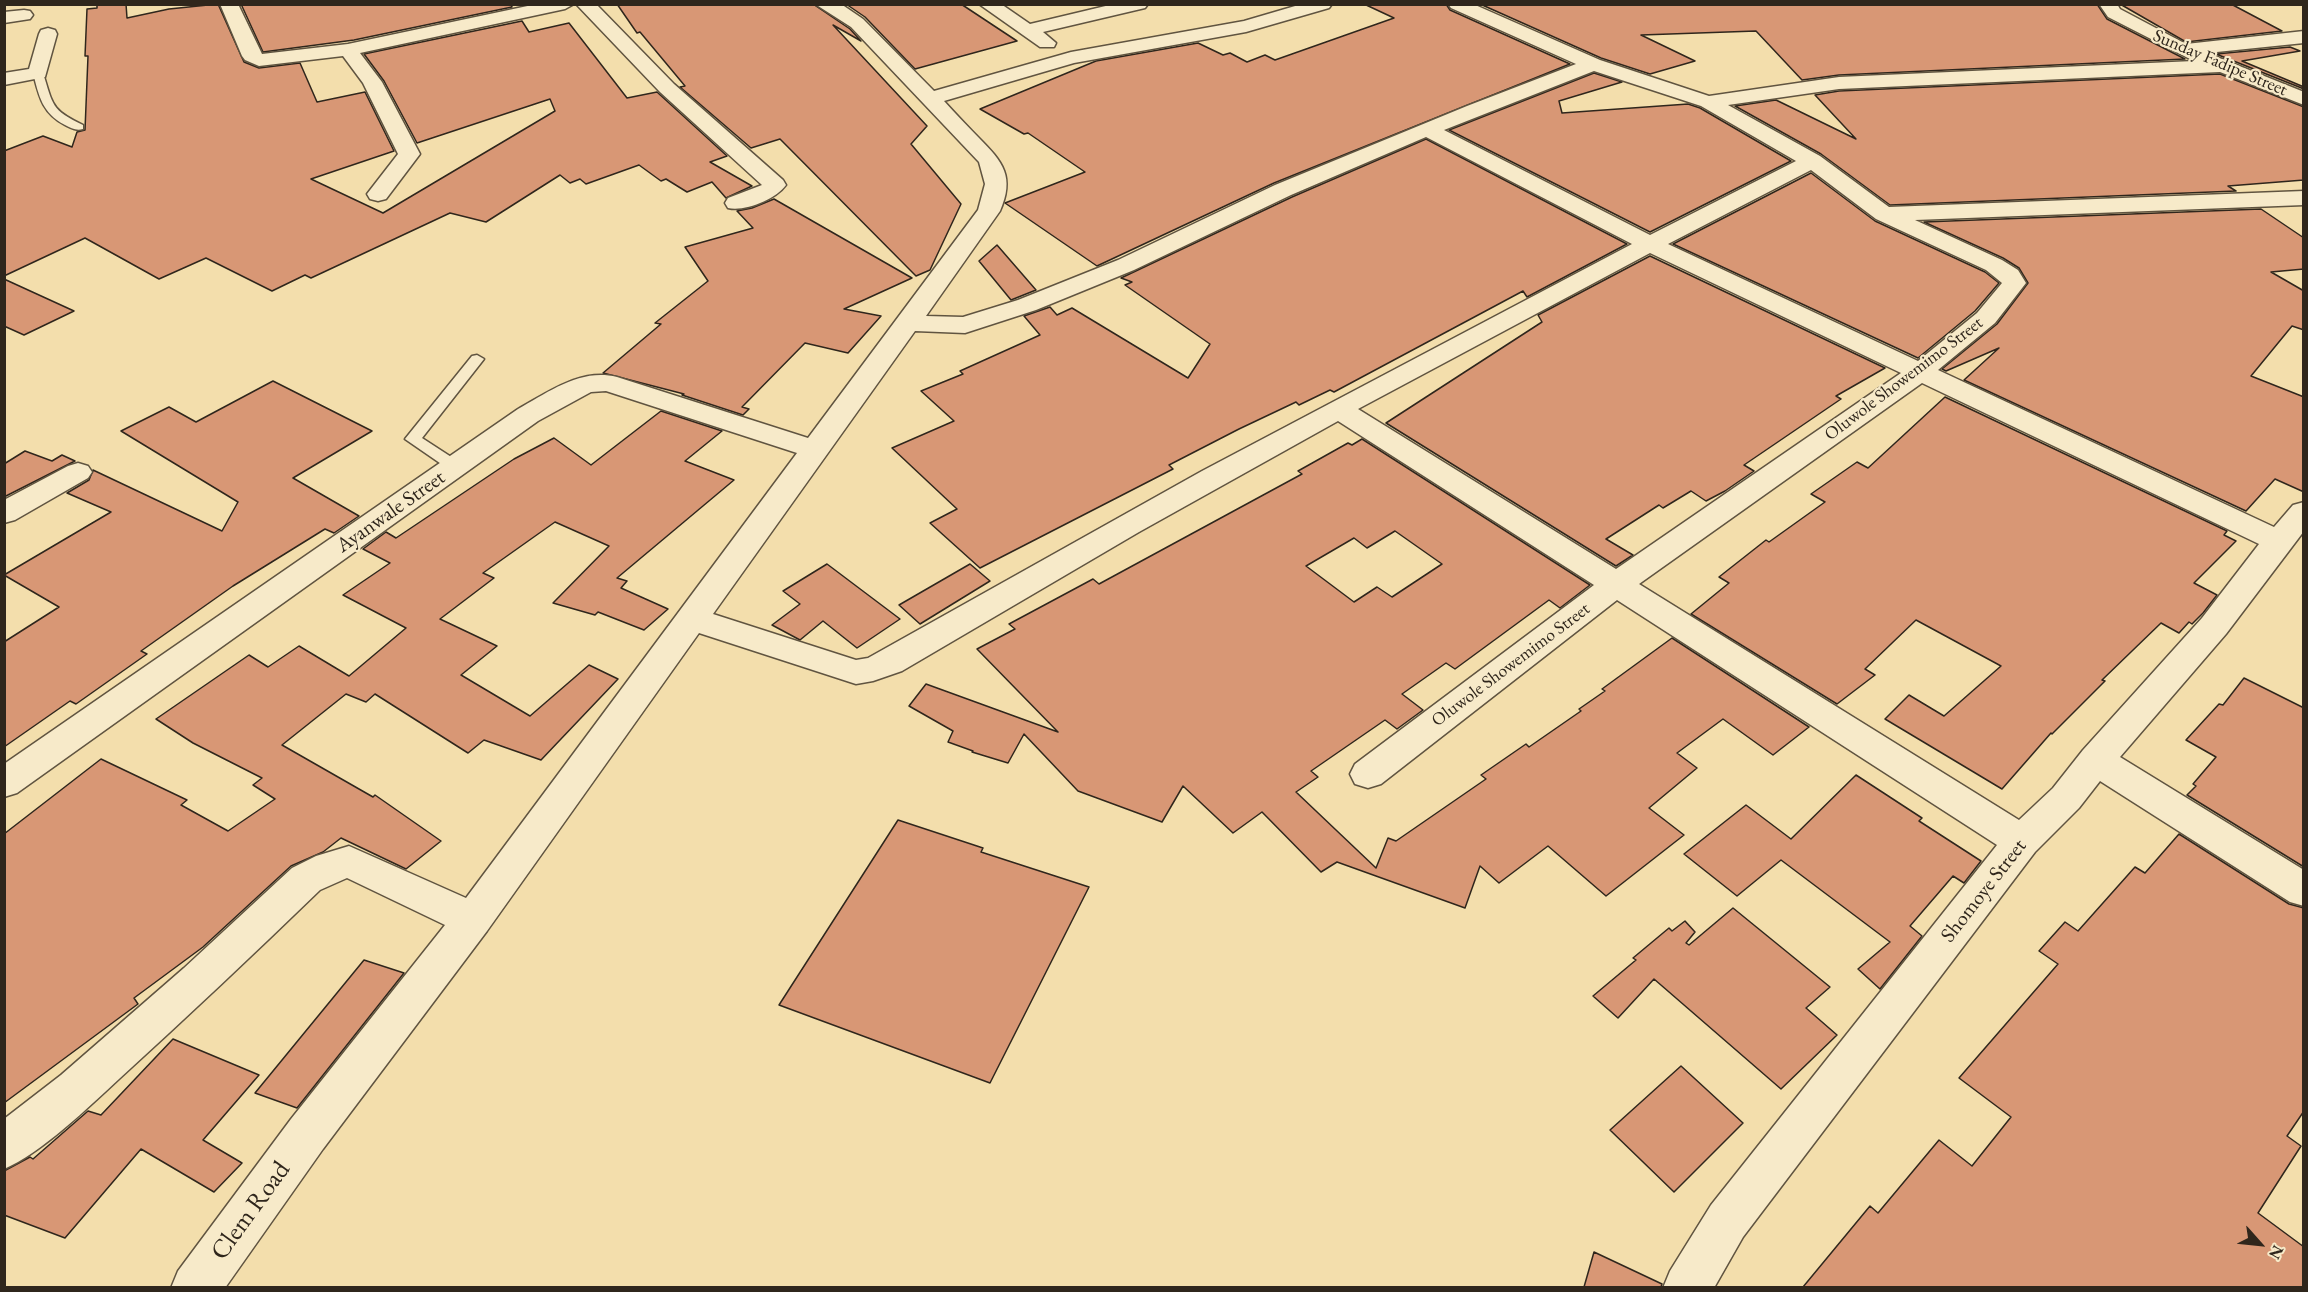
<!DOCTYPE html>
<style>
body{margin:0}
#map{position:relative;width:2308px;height:1292px;overflow:hidden;background:#f3deac;font-family:"EB Garamond",serif}
canvas{display:block}
.frame{position:absolute;inset:0;border:6px solid #2f261c;pointer-events:none}
.north{position:absolute;left:2230px;top:1214px;width:60px;height:60px;-webkit-text-stroke:4px #f7eac9;paint-order:stroke;rotate:117deg;font-size:16px;font-weight:700;line-height:24px;text-align:center;color:#2f261c}
.north::after{content:'';display:block;margin:auto;width:21px;height:27px;background:#2f261c;clip-path:polygon(50% 0,100% 100%,50% 72%,0 100%)}
</style>
<div id="map">
<canvas width="2308" height="1292"></canvas>
<div class="frame"></div>
<div class="north">N</div>
</div>
<script>
const context = document.querySelector('canvas').getContext('2d');
context.lineJoin = 'round';
function fill(path, color) {
  context.fillStyle = color;
  context.fill(path, 'evenodd');
}
function trace(path, color, width, dash) {
  context.strokeStyle = color;
  context.lineWidth = width;
  context.lineCap = dash ? 'butt' : 'round';
  context.setLineDash(dash || []);
  context.stroke(path);
}
function write(font, color, halo, rows, align = 'center') {
  context.font = font + ' "EB Garamond",serif';
  context.lineWidth = 4.5;
  context.setLineDash([]);
  context.textBaseline = 'middle';
  context.strokeStyle = halo;
  context.fillStyle = color;
  for (const [text, x, y, turn = 0] of rows) {
    context.save();
    context.translate(x, y);
    context.rotate((+turn || 0) * Math.PI / 180);
    context.textAlign = isNaN(turn) ? turn : align;
    if (halo) context.strokeText(text, 0, 0);
    context.fillText(text, 0, 0);
    context.restore();
  }
}
const building = new Path2D(`
 M97 4H126L127 18 169 9 218 4 244 62 259 68 300 63 317 102 365 92 394 151 311 179 383 213 555 111 550 99 417 143 384 81 364 54 522 21 529 32 569 23 627 98 657 92 727 156 710 162 752 186 726 198 712 182 687 192 666 179 661 181 639 165 586 184 580 179 570 183 560 175 486 222 450 213 311 278 305 275 272 291 206 258 159 279 85 238 4 276V151L43 136 72 147 77 132 85 130 88 56H85L87 9 97 8Z
 M241 4H511L512 7 354 40 263 52Z
 M617 4H813L850 29 861 41 833 25 927 126 911 144 961 204 930 270 916 276 780 139 751 148 680 87 685 86 640 32 637 33Z
 M846 4H961L1017 41 915 69 865 17Z
 M1364 4H1446L1450 10 1570 64 1274 183 1097 266 1005 203 1085 172 1028 133 1024 134 980 109 1096 61 1198 43 1223 55 1230 53 1247 62 1265 55 1275 60 1394 18Z
 M1480 4H2097L2107 19 2185 59 1839 75 1802 80 1756 31 1641 35 1695 61 1650 74 1601 58Z
 M2120 4H2231L2282 31 2186 42Z
 M2290 47 2300 51 2242 61 2304 87V89L2216 54Z
 M1594 73 1622 82 1559 101 1562 113 1688 104 1700 108 1791 161 1650 232 1449 130Z
 M2220 74 2304 107V180L2228 186 2236 191 1890 205 1821 154 1735 106 1776 100 1856 139 1815 95 1839 91Z
 M1426 139 1627 244 1527 297 1523 291 1334 392 1330 390 1299 405 1296 402 1239 429 1169 465 1173 469 980 568 930 523 957 509 892 448 954 421 921 391 963 374 960 371 1040 335 1024 316 1050 307 1057 315 1072 308 1188 378 1210 344 1125 285 1132 282 1121 278 1292 197Z
 M1811 173 1875 221 1985 272 1999 283 1975 311 1918 358 1673 244Z
 M774 199 912 278 844 309 881 316 848 353 805 343 742 407 749 409 743 415 682 395 684 394 603 373 661 324 655 323 708 281 685 247 753 228 737 211 752 208Z
 M2261 209 2304 238V269L2271 272 2304 291V330L2292 326 2251 376 2304 397V492L2275 479 2246 511 1964 380 1999 348 1946 371 1942 369 1997 324 2028 283 2019 268 2003 258 1924 222Z
 M997 245 1036 290 1011 300 979 261Z
 M1650 256 1885 368 1836 396 1841 399 1744 465 1754 471 1725 491 1706 501 1691 491 1663 508 1659 505 1606 539 1633 555 1616 566 1386 423 1542 322 1538 315Z
 M4 279 74 311 24 335 4 326Z
 M273 381 372 431 293 478 359 516 334 533 325 529 233 586 141 651 147 654 76 704 70 701 4 747V642L59 607 4 575 111 512 67 493 89 480 93 470 222 531 238 502 121 431 169 407 196 422Z
 M1945 397 2227 531 2224 535 2236 541 2194 583 2217 595 2203 613 2192 624 2189 622 2179 633 2161 623 2102 680 2105 681 2052 734 2051 733 2002 789 1885 719 1909 695 1944 716 2001 666 1916 620 1865 669 1875 675 1837 704 1691 614 1729 583 1719 577 1766 540 1769 542 1825 502 1811 494 1857 462 1868 468Z
 M661 411 722 431 685 461 734 480 617 578 627 581 621 588 668 609 644 630 598 612 595 615 553 603 609 546 555 522 483 573 494 578 440 619 497 646 461 675 530 716 589 665 618 679 541 760 484 740 468 753 375 694 366 702 346 694 282 745 373 797 375 795 441 841 406 869 341 838 323 852 291 866 203 947 134 998 138 1004 4 1103V834L101 759 187 800 181 805 228 831 275 799 253 785 262 778 193 743 156 719 249 655 268 667 299 646 349 676 406 628 343 595 390 563 363 549 386 532 396 538 514 459 554 438 591 465Z
 M1362 439 1590 585 1560 608 1549 600 1455 669 1446 663 1402 694 1423 710 1397 729 1385 720 1311 771 1318 777 1296 792 1376 868 1388 838 1396 841 1486 779 1481 775 1526 744 1529 747 1581 711 1579 709 1605 691 1602 689 1672 638 1809 727 1773 755 1723 719 1677 753 1697 768 1649 808 1684 835 1606 896 1548 846 1499 883 1480 866 1465 908 1337 862 1321 872 1262 812 1233 833 1183 786 1162 822 1078 791 1024 734 1008 763 972 752 973 751 948 742 953 731 909 706 926 684 1058 732 977 649 1015 629 1009 624 1093 579 1099 584 1302 474 1298 471 1348 443 1352 445ZM1395 531 1442 564 1392 597 1377 587 1354 602 1306 566 1354 538 1367 548Z
 M25 451 52 461 62 455 75 461 4 497V464Z
 M827 564 900 619 857 648 823 621 800 640 772 625 800 604 783 591Z
 M970 564 990 581 920 624 899 605Z
 M2244 678 2304 708V867L2187 795 2196 786 2193 784 2216 757 2186 740 2219 704 2223 705Z
 M1856 775 1922 818 1919 821 1981 861 1964 883 1953 876 1910 926 1922 936 1880 989 1858 969 1890 942 1781 860 1737 896 1684 854 1746 805 1791 839Z
 M898 820 983 848 981 852 1089 887 990 1083 779 1005Z
 M2179 834 2289 904 2304 908V1111L2287 1136 2301 1146 2258 1213 2304 1247V1287H1803L1870 1206 1878 1213 1939 1140 1972 1166 2011 1117 1959 1078 2058 964 2039 951 2065 922 2078 931 2135 867 2145 873Z
 M1733 908 1830 987 1806 1008 1837 1035 1781 1089 1654 979 1618 1018 1593 996 1636 960 1633 958 1669 928 1672 931 1685 921 1695 932 1686 943 1689 945Z
 M364 960 404 973 297 1108 255 1093Z
 M173 1039 259 1075 203 1140 242 1163 214 1192 141 1149 65 1238 4 1215V1171L30 1157 33 1159 88 1111 101 1115Z
 M1681 1066 1743 1123 1674 1192 1610 1130Z
 M1594 1252 1662 1284 1661 1287H1584Z`);
const service = new Path2D(`
 M38 70 43 73C53 105 51 110 83 125V129C76 131 71 128 65 125 42 113 39 96 33 73Z
 M477 355 484 359 422 438 462 464 464 467 462 470H450L405 439 472 356Z`);
const minor = new Path2D(`
 M220 4H238L262 54 348 44 537 4H574L565 9 360 53 382 82 420 154 386 199 378 201 370 199 367 194 398 154 363 83 343 56 259 66 245 60 242 56Z
 M576 4H596L674 84 783 180 786 185C776 199 745 212 728 208L725 203 728 198 762 185 660 92Z
 M815 4H841L863 19 934 91 1071 52 1244 21 1302 4H1332L1329 8 1246 32 1074 63 944 101C955 113 967 126 979 138 1003 162 1015 177 1000 211L926 316 963 317 1018 300 1118 260 1275 185 1467 106 1576 64 1451 8 1448 4H1473L1600 60 1709 96 1839 77 2194 61 2108 17 2099 4H2117L2120 9 2186 44 2304 31V43L2207 53 2304 92V105L2220 72 1839 89 1728 105 1820 156 1889 207 2304 191V205L1915 220 2002 260 2018 270 2026 283 1995 323 1938 370 2274 527 2293 505 2304 502V531L2226 634 2120 757 2304 870V906L2290 902 2100 781 2079 808 2035 852 1743 1237 1714 1288H1663L1670 1271 1711 1205 1997 845 1617 600 1381 784 1368 788 1355 784 1350 774 1355 764 1594 585 1338 421 1139 532 902 671 873 681 856 684 699 633 487 931 323 1149 225 1288H171L178 1271 291 1119 445 925 347 878 320 890C254 954 187 1017 119 1079 90 1106 40 1154 4 1169V1119L61 1075 184 968 292 868 316 856 349 846 466 898 797 453 606 391 591 392 538 421 17 793 4 797V764L518 409C549 392 580 368 617 377L808 438 978 210 985 184 979 162 851 27ZM1594 71 1701 106 1796 161 1650 235 1444 130ZM1426 137 1632 244 1202 471 868 658 856 660 713 614 915 331 965 333 1036 310 1134 270 1291 195ZM1811 170 1876 219 1986 270 2002 283 1977 313 1918 361 1668 244ZM1650 253 1901 373 1616 569 1358 409ZM1922 383 2259 544 2202 618 2083 750 2053 788 2019 820 1639 584Z
 M979 4H1001L1030 24 1114 4H1148L1145 8 1043 32 1056 43 1054 47H1040Z
 M24 10 30 11 33 15 30 19 4 23V12Z
 M48 28 55 30 57 34 45 77 4 85V73L29 69 39 34 41 30Z
 M78 463 88 466 92 472 88 478 15 520 4 523V500L68 466Z`);
const farStreetnames = [
 ["Sunday Fadipe Street",2220,63,23],
 ["Oluwole Showemimo Street",1904,379,-37],
 ["Oluwole Showemimo Street",1511,665,-37]
];
const streetNames = [
 ["Ayanwale Street",391,512,-35],
 ["Shomoye Street",1984,891,-52]
];
const nearStreetnames = [
 ["Clem Road",251,1211,-54]
];
fill(building, '#d89775');
trace(building, '#2f261c', 1.5);
trace(service, '#605440', 3);
trace(minor, '#605440', 3);
fill(service, '#f7eac9');
fill(minor, '#f7eac9');
write('18px', '#2f261c', '#f7eac9', farStreetnames);
write('21px', '#2f261c', '#f7eac9', streetNames);
write('26px', '#2f261c', '#f7eac9', nearStreetnames);
</script>
